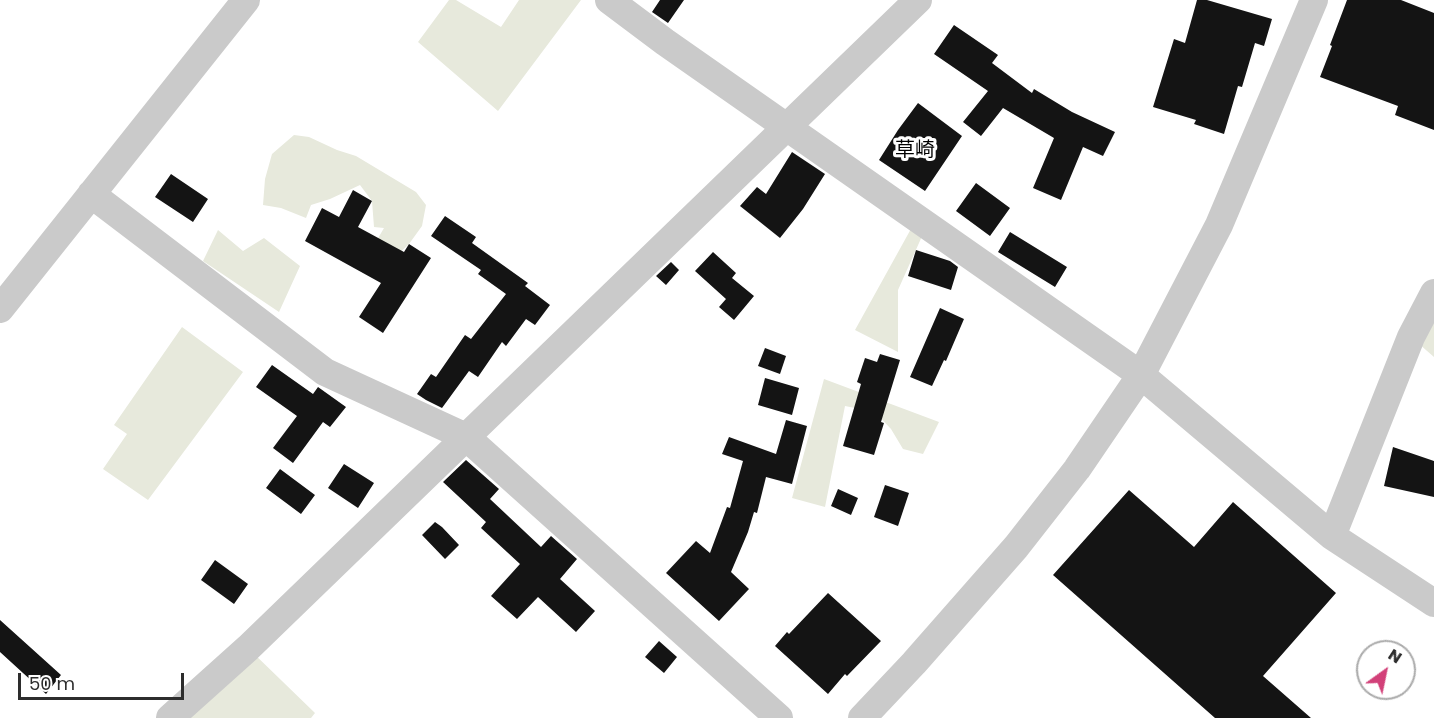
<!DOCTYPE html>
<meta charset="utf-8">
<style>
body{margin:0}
#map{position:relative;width:1434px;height:718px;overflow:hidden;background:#fff;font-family:Poppins,sans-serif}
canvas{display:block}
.north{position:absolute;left:1356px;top:640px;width:60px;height:60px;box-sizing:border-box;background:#fff;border:2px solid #ababab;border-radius:50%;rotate:33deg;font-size:16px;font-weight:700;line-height:24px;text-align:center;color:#2d2d2d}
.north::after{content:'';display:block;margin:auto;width:21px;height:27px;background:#d24179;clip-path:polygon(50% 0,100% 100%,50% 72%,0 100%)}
.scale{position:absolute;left:18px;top:673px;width:166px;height:27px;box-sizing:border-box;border:3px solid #2d2d2d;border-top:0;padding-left:8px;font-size:18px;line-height:21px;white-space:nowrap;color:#2d2d2d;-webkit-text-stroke:4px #fff;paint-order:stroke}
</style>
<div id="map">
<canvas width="1434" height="718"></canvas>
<div class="north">N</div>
<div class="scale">50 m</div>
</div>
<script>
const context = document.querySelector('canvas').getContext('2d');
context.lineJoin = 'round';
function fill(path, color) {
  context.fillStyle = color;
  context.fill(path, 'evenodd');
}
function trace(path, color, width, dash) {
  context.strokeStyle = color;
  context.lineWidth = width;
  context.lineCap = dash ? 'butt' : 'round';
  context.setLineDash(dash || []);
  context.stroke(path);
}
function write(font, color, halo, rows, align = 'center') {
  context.font = font + ' Poppins,"Noto Sans JP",sans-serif';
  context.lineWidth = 6;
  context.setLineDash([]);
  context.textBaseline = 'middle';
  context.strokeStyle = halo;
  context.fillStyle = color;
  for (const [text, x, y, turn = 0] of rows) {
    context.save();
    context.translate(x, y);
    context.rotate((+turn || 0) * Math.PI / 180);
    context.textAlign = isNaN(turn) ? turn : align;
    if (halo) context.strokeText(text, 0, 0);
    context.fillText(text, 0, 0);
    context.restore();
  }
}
const green = new Path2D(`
 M449 0H456L501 27 519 0H581L498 111 418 42Z
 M294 135 309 137 337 150 356 156 416 192 426 205 422 226 409 244 392 260 374 245 384 228 374 227 372 201 360 185 330 199 311 205 306 218 281 208 263 205 265 179 272 154Z
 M912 227 923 234 898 290V352L855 330Z
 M218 230 243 251 264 238 300 266 279 312 203 261Z
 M1434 322V357L1411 337Z
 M182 327 243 372 148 500 103 469 127 434 114 425Z
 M824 379 939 422 923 454 903 449 891 429 875 412 845 406 825 507 792 498Z
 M248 648 315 713 311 718H170Z`);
const building = new Path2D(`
 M660 0H684L668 23 652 12Z
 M1197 0H1207L1272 19 1264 46 1255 43 1242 87 1238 86 1224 134 1194 124 1196 120 1153 107 1174 39 1185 43Z
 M1347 0H1401L1434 13V130L1395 115 1398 106 1320 77 1332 46 1330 45Z
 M954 25 998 55 992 63 1032 93 1034 89 1072 112 1115 132 1103 156 1083 147 1061 200 1033 188 1054 138 1003 108 981 136 963 122 988 91 934 54Z
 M918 103 962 136 925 191 879 160 898 130Z
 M792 152 825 174 803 209 780 238 740 206 757 187 766 194Z
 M171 174 208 199 193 222 155 197Z
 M976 183 1010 208 990 236 956 211Z
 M353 190 372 201 358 227 404 252 409 244 431 258 383 333 359 317 381 283 305 241 322 208 339 217Z
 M445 216 476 237 472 243 528 283 525 286 550 305 535 325 526 319 506 346 502 342 478 377 469 371 442 408 426 400 417 394 431 374 436 377 465 335 471 339 506 294 478 274 481 270 431 236Z
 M1010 232 1067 267 1055 287 998 252Z
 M916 250 950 261 958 267 951 290 908 276Z
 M713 252 736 273 732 278 754 296 734 320 719 307 726 299 695 271Z
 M671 262 679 270 666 285 656 276Z
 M940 308 964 319 946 361 944 360 932 386 910 377Z
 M765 348 786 356 780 374 758 366Z
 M880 354 900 360 881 422 884 423 874 455 843 446 861 384 857 382 865 358 877 362Z
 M272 365 313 394 318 387 346 407 330 427 323 422 293 463 273 448 297 416 256 387Z
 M765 378 799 388 792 415 758 405Z
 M786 420 807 426 792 484 766 477 757 513 754 512 748 532 731 572 749 589 719 621 666 573 696 541 710 553 727 507 730 508 743 461 722 454 729 437 776 454Z
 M1393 447 1434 461V497L1384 486Z
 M466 460 499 489 490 499 541 547 551 536 577 559 560 579 595 611 576 632 538 597 517 619 491 596 520 564 481 528 486 522 443 482Z
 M344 464 374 483 358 508 328 488Z
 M280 469 315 495 301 514 266 488Z
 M885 485 909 493 898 526 874 517Z
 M838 489 858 498 851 515 831 506Z
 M1129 490 1194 547 1233 502 1336 593 1263 676 1311 718H1215L1053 575Z
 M435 522 442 527 459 545 445 559 422 535Z
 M215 560 248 584 234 604 201 580Z
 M828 593 881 641 847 676 845 674 828 694 775 646 787 632 789 634Z
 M0 620 61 675 46 694 0 652Z
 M659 641 677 657 664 673 645 657Z`);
const minor = new Path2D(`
 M609 0 665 42 1141 375 1332 536 1434 603
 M91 194 325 372 466 437 779 718
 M0 309 246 0
 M1332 536 1411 337 1434 293
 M170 718 248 648 918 0
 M862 718 914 663 1016 547 1077 469 1141 375 1219 225 1314 0`);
const quarterNames = [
 ["草崎",915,151]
];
fill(green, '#e7e9dc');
fill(building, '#141414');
trace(minor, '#cacaca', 28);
write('20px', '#000', '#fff', quarterNames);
</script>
